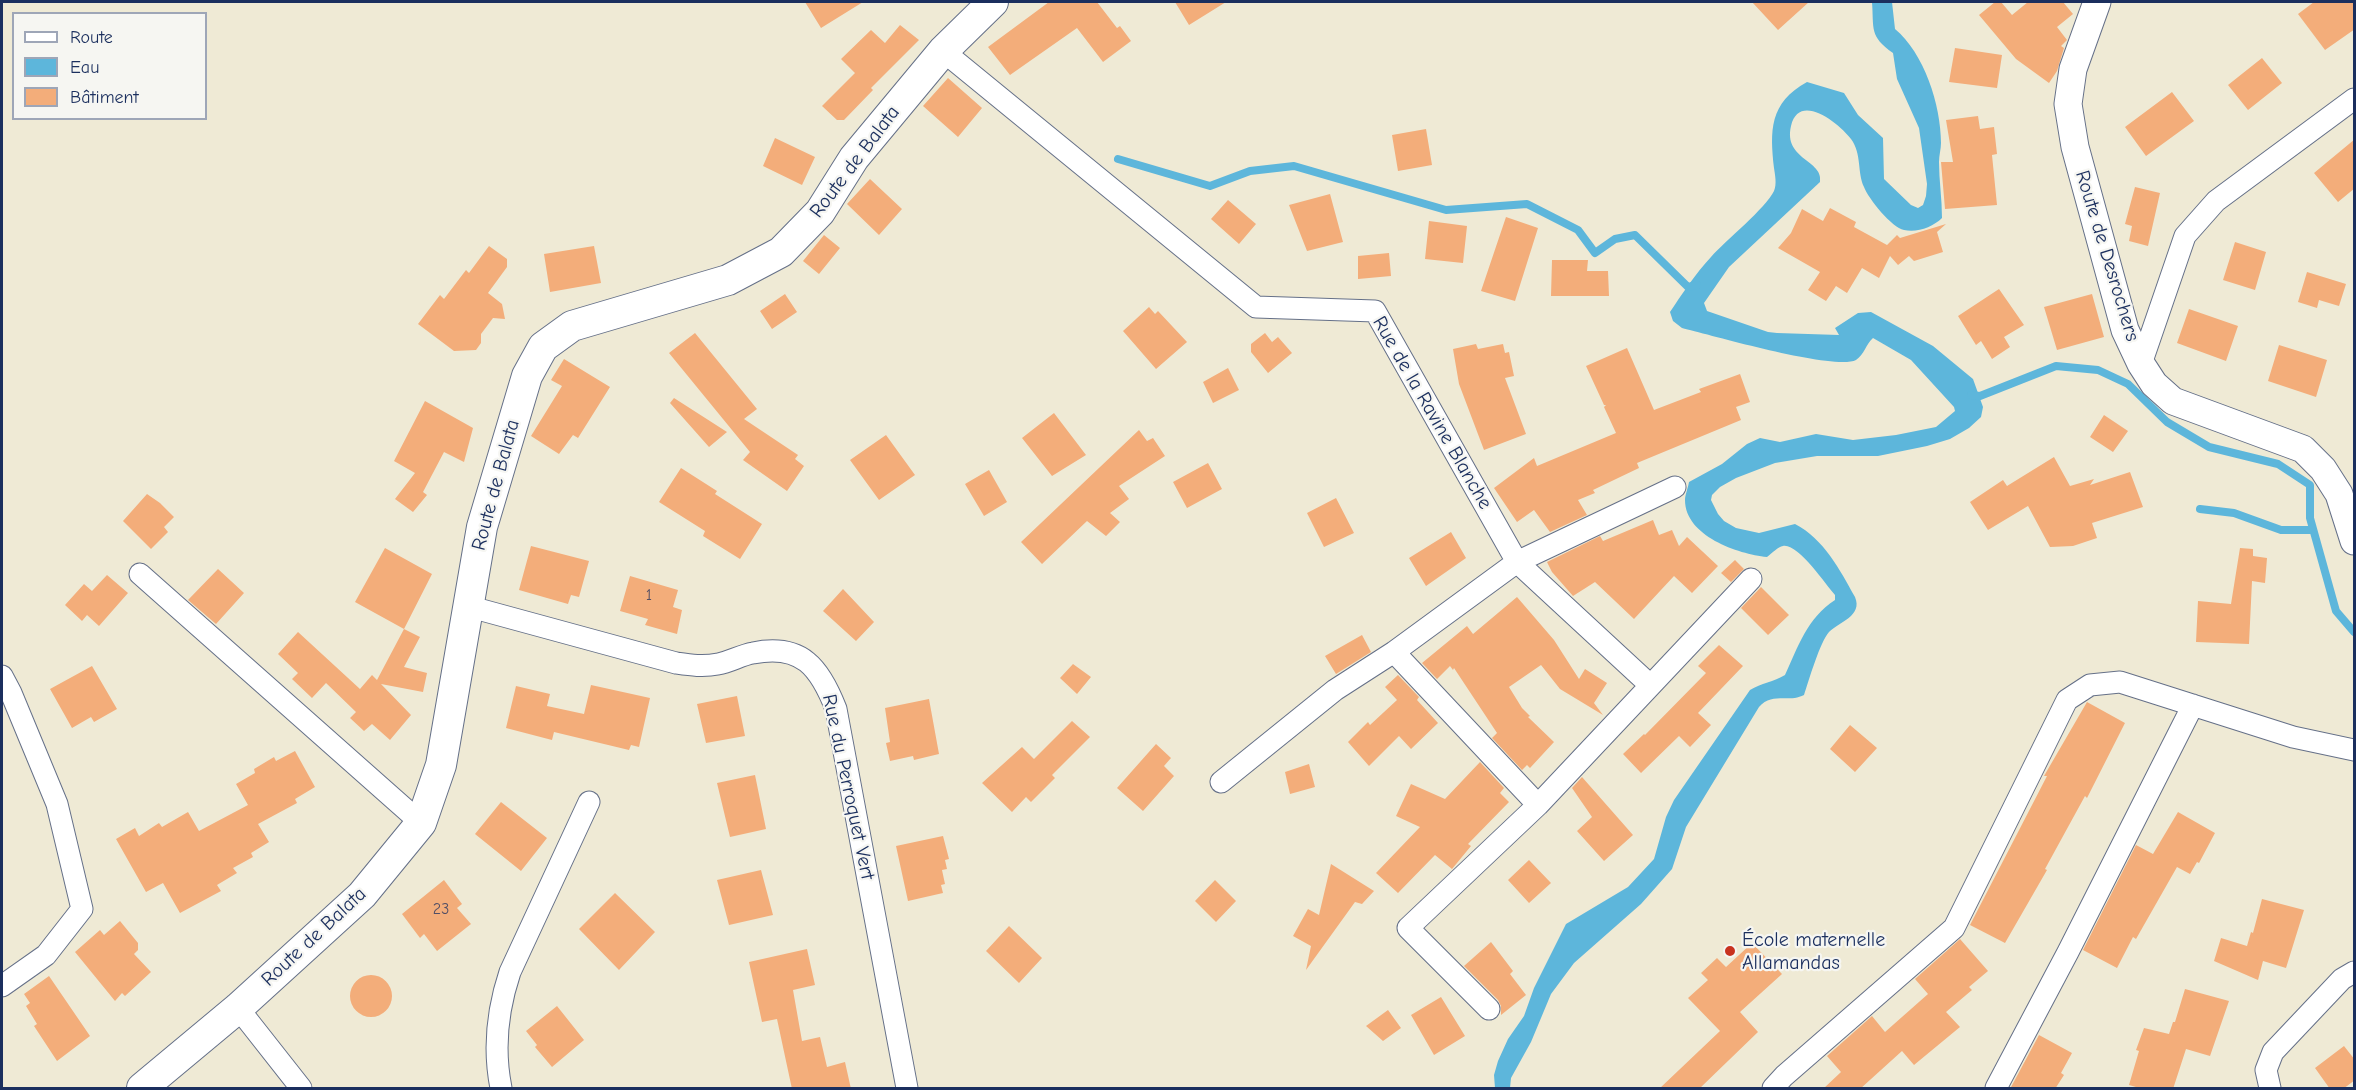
<!DOCTYPE html>
<meta charset="utf-8">
<style>
body{margin:0}
#map{position:relative;width:2356px;height:1090px;overflow:hidden;background:#efead5;font-family:"Comic Neue",sans-serif}
canvas{display:block}
.frame{position:absolute;inset:0;border:3px solid #1b2f5e;pointer-events:none}
.legend{position:absolute;left:12px;top:12px;width:195px;height:108px;box-sizing:border-box;background:#f6f6f2;border:2px solid #9ea6b7;margin:0;padding:8px 10px;list-style:none;font-size:18px;color:#1b2f5e}
.legend li{display:flex;align-items:center;gap:12px;height:30px}
.legend b{width:30px;border:2px solid #9ea6b7}
</style>
<div id="map">
<canvas width="2356" height="1090"></canvas>
<div class="frame"></div>
<ul class="legend">
<li><b style="height:8px;background:#fff"></b>Route</li>
<li><b style="height:16px;background:#5db6db"></b>Eau</li>
<li><b style="height:16px;background:#f3ad7a"></b>Bâtiment</li>
</ul>
</div>
<script>
const context = document.querySelector('canvas').getContext('2d');
context.lineJoin = 'round';
function fill(path, color) {
  context.fillStyle = color;
  context.fill(path, 'evenodd');
}
function trace(path, color, width, dash) {
  context.strokeStyle = color;
  context.lineWidth = width;
  context.lineCap = dash ? 'butt' : 'round';
  context.setLineDash(dash || []);
  context.stroke(path);
}
function write(font, color, halo, rows, align = 'center') {
  context.font = font + ' "Comic Neue",sans-serif';
  context.lineWidth = 4.5;
  context.setLineDash([]);
  context.textBaseline = 'middle';
  context.strokeStyle = halo;
  context.fillStyle = color;
  for (const [text, x, y, turn = 0] of rows) {
    context.save();
    context.translate(x, y);
    context.rotate((+turn || 0) * Math.PI / 180);
    context.textAlign = isNaN(turn) ? turn : align;
    if (halo) context.strokeText(text, 0, 0);
    context.fillText(text, 0, 0);
    context.restore();
  }
}
const water = new Path2D(`
 M1872 2H1892L1895 29C1924 53 1941 105 1941 143 1941 149 1939 155 1939 162 1939 180 1942 199 1942 218 1933 227 1917 233 1904 230 1892 228 1868 198 1864 187 1857 172 1862 154 1851 139 1840 124 1799 91 1791 126 1783 160 1824 160 1820 182L1729 267 1704 303 1707 311 1768 332 1777 333 1839 335 1835 328 1858 313 1871 312 1933 346 1973 379 1983 407 1981 417 1969 428 1950 439 1927 446 1878 456H1817L1775 463 1736 478 1720 487 1712 495 1711 500 1718 514 1724 521 1736 528 1759 533 1795 524C1824 539 1840 570 1855 597 1863 616 1839 622 1829 632 1820 642 1809 680 1804 695 1789 703 1772 692 1759 707L1686 827 1672 869 1641 904 1574 963 1551 994 1531 1042 1511 1078 1510 1088H1495L1494 1075 1498 1061 1508 1039 1524 1016 1534 988 1566 924 1628 887 1654 859 1666 817 1674 800 1750 690C1761 683 1774 682 1785 675 1798 647 1807 618 1835 600V595C1825 584 1798 543 1783 546 1778 547 1772 553 1767 557 1738 554 1685 536 1685 500 1685 495 1688 488 1689 482L1722 464 1747 444 1760 438 1780 442 1816 434 1853 440 1896 435 1936 427 1955 411 1954 407 1911 360 1873 338C1866 344 1864 355 1856 360 1835 371 1711 335 1682 328L1673 321 1670 312C1682 294 1696 273 1711 257 1725 241 1766 208 1774 191 1777 184 1775 175 1774 168 1770 131 1769 103 1807 82L1844 93 1858 115 1883 138 1884 179 1911 205 1918 208 1923 205 1926 196 1927 184 1919 128 1897 79 1893 53C1869 36 1874 29 1872 2Z`);
const stream = new Path2D(`
 M1118 159 1210 186 1250 171 1294 166 1446 210 1527 204 1578 230 1595 253 1615 239 1635 235 1688 287 1697 285
 M1971 395 1980 396 2056 366 2098 370 2128 384 2167 422 2209 447 2278 464 2310 485V518L2336 611 2354 632
 M2200 509 2234 513 2281 530H2313`);
const building = new Path2D(`
 M805 2H863L821 28Z
 M1049 2H1097L1117 28 1120 26 1131 41 1103 62 1077 28 1010 75 988 47Z
 M1175 2H1226L1189 25Z
 M1752 2H1809L1778 30Z
 M1995 2H2001L2012 15 2028 2H2063L2073 14 2057 27 2067 40 2061 46 2064 48 2057 71 2049 83 2016 59 1979 15Z
 M2314 2H2355V29L2325 50 2298 14Z
 M900 25 919 40 871 88 873 90 844 120H837L822 106 855 73 841 59 871 30 885 43Z
 M1955 48 2002 55 1997 88 1949 82Z
 M2262 58 2282 83 2248 110 2228 85Z
 M948 78 982 108 958 137 923 106Z
 M2172 92 2194 121 2146 156 2125 127Z
 M1978 116 1980 129 1994 127 1997 154 1992 155 1997 205 1945 209 1941 162H1953L1946 120Z
 M1426 129 1432 165 1398 171 1392 135Z
 M775 138 815 157 802 185 763 166Z
 M2355 139V188L2338 202 2314 173Z
 M870 179 902 209 879 235 847 204Z
 M2135 187 2160 193 2148 246 2129 241 2132 226 2125 224Z
 M1330 194 1343 242 1307 251 1289 205Z
 M1228 200 1256 224 1239 244 1211 219Z
 M1830 208 1856 222 1854 227 1887 245 1897 235 1900 238 1946 224 1937 232 1943 252 1914 261 1909 256 1898 265 1890 256 1879 278 1862 268 1847 293 1836 286 1826 301 1808 290 1820 272 1778 248 1791 233 1802 209 1823 221Z
 M1506 217 1538 228 1515 301 1481 291Z
 M1429 221 1467 226 1463 263 1425 259Z
 M824 235 840 248 819 274 803 261Z
 M2235 242 2266 252 2255 290 2223 280Z
 M489 246 507 259V267L488 293 502 304 505 319 493 318 481 334V343L476 350 454 351 418 324 440 295 444 299 466 270 469 273Z
 M594 246 601 283 550 292 544 254Z
 M1389 253 1391 276 1358 279V256Z
 M1552 260H1588L1587 271H1608L1609 296H1551Z
 M2307 272 2346 284 2339 306 2319 300 2317 308 2298 302Z
 M1999 289 2024 325 2004 337 2010 347 1992 359 1981 341 1976 345 1958 316Z
 M785 294 797 312 772 329 760 311Z
 M2092 294 2104 337 2057 350 2044 307Z
 M1149 307 1155 314 1158 311 1187 342 1156 369 1123 331Z
 M2189 309 2238 326 2226 361 2177 343Z
 M695 333 757 409 744 419 798 455 795 459 804 466 787 491 743 460 750 452 669 353Z
 M1265 333 1272 342 1278 337 1292 353 1268 373 1251 352V344Z
 M1476 344 1478 349 1503 344 1505 353 1509 352 1514 376 1505 378 1526 434 1484 450 1459 384 1453 349Z
 M2279 345 2327 360 2316 397 2268 381Z
 M1627 348 1654 410 1701 392 1699 389 1740 374 1750 402 1736 407 1741 420 1637 463 1639 468 1593 490 1595 493 1578 500 1587 515 1550 532 1534 510 1517 522 1494 488 1534 458 1537 466 1616 433 1604 407 1606 405H1604L1586 366Z
 M564 359 610 387 578 438 573 435 559 454 531 436 562 386 551 380Z
 M1228 368 1239 390 1213 403 1203 382Z
 M674 398 727 432 709 447 670 403Z
 M425 401 473 428 464 462 444 452 423 492 427 495 413 512 395 499 415 473 394 461Z
 M1054 413 1086 455 1052 476 1022 438Z
 M2104 415 2128 431 2113 452 2090 437Z
 M1139 430 1147 441 1153 438 1165 456 1119 486 1129 499 1110 513 1120 522 1106 536 1087 521 1042 564 1021 542Z
 M886 435 915 475 879 500 850 460Z
 M2054 457 2070 486 2094 479 2090 485 2130 472 2143 507 2092 523 2097 538 2073 546 2050 547 2028 506 1988 530 1970 502 2003 480 2007 486Z
 M1208 463 1222 489 1187 508 1173 482Z
 M681 468 717 491 715 494 762 524 740 559 703 536 705 531 659 502Z
 M989 470 1007 502 984 516 965 484Z
 M147 494 160 503 174 517 164 527 168 532 151 549 123 521Z
 M1336 498 1354 533 1324 547 1307 513Z
 M1653 520 1659 535 1672 530 1679 546 1687 537 1718 566 1692 593 1674 576 1634 619 1595 582 1573 596 1552 572 1547 562 1600 536 1603 541Z
 M1451 532 1466 558 1426 586 1409 558Z
 M531 546 589 561 579 597 571 595 568 604 519 590Z
 M385 548 432 574 404 629 420 637 404 667 427 673 423 692 381 684 411 715 390 740 372 724 364 731 350 718 356 712 326 683 312 698 292 679 298 673 278 654 298 632 360 689 372 675 377 680 404 629 355 602Z
 M2240 548 2253 549V556L2267 558 2265 583 2252 581 2249 644 2196 642 2198 601 2231 604Z
 M1735 560 1744 569 1731 582 1721 573Z
 M218 569 244 593 216 624 188 600Z
 M107 575 128 593 99 626 87 615 82 621 65 605 84 584 92 591Z
 M630 576 678 590 673 607 682 610 677 634 645 625 648 619 620 611Z
 M1761 587 1789 615 1768 635 1741 608Z
 M843 589 874 622 856 641 823 611Z
 M1517 597 1554 640 1579 679 1585 669 1607 683 1594 703 1603 715 1560 689 1541 665 1509 687 1522 708 1530 716 1528 717 1554 742 1530 768 1527 765 1522 770 1492 738 1497 733 1454 668 1453 670 1450 666 1437 679 1422 663 1467 626 1473 634Z
 M1362 635 1371 652 1336 674 1325 656Z
 M1719 645 1743 666 1698 713 1711 725 1690 747 1679 736 1641 773 1623 754 1644 734 1645 735 1706 673 1698 666Z
 M1073 664 1091 677 1077 694 1060 678Z
 M92 666 117 709 94 722 91 717 72 728 50 689Z
 M1398 675 1419 697 1417 700 1438 723 1411 749 1399 736 1369 766 1348 742 1368 722 1370 725 1397 700 1385 687Z
 M591 685 650 698 639 747 631 745 629 750 554 732 552 740 506 728 516 686 550 694 547 706 584 714Z
 M737 696 745 736 706 743 697 704Z
 M929 699 939 754 914 760 913 756 890 761 886 743 890 742 885 708Z
 M2087 702 2125 723 2087 798 2085 796 2045 869 2047 870 2005 943 1970 925 2047 776H2044Z
 M1072 721 1090 737 1052 775 1055 778 1031 802 1026 797 1012 812 982 783 1022 747 1034 759Z
 M1850 725 1877 748 1855 772 1830 749Z
 M1156 744 1171 758 1164 766 1174 776 1143 811 1117 788Z
 M295 751 315 787 295 799 297 803 258 824 269 842 251 853 253 857 233 868 237 873 217 885 221 891 180 913 163 883 146 892 116 839 135 828 139 836 159 823 162 827 188 812 199 831 248 805 236 784 255 773 254 769 274 757 276 761Z
 M1480 762 1504 788 1500 793 1509 802 1468 844 1471 846 1452 869 1435 855 1398 893 1376 873 1420 827 1396 816 1411 784 1445 799Z
 M1309 764 1315 787 1290 794 1285 772Z
 M755 775 766 829 730 837 717 783Z
 M1582 777 1633 835 1604 861 1577 831 1592 817 1572 788Z
 M501 802 547 838 521 871 475 834Z
 M2178 812 2215 833 2199 863 2197 862 2190 874 2177 867 2136 939 2133 937 2117 968 2083 950 2136 845 2153 854Z
 M943 836 949 859 945 860 947 869 942 870 945 884 941 885 943 893 908 901 896 846Z
 M1529 860 1551 883 1529 903 1508 880Z
 M1331 864 1374 891 1362 904 1355 902 1306 970 1311 946 1293 936 1308 909 1319 915Z
 M761 870 773 915 729 925 717 880Z
 M444 880 462 904 457 908 471 924 437 951 424 934 420 938 402 914Z
 M1215 880 1236 901 1216 922 1195 901Z
 M615 893 655 932 619 970 579 929Z
 M2262 899 2304 910 2286 968 2263 961 2258 980 2214 961 2221 938 2247 946 2251 932 2253 933Z
 M120 921 138 943V950L134 954 151 972 125 996 122 993 115 1001 75 952 100 930 104 935Z
 M1009 926 1042 958 1019 983 986 951Z
 M1960 939 1988 971 1969 987 1972 990 1946 1012 1960 1027 1914 1065 1902 1051 1860 1089H1823L1841 1072 1827 1056 1872 1016 1885 1032 1928 994 1915 979Z
 M1491 942 1513 971 1510 974 1526 995 1501 1015V1006L1498 1000 1464 966Z
 M1752 943 1782 974 1740 1012 1758 1032 1699 1089H1659L1720 1031 1688 998 1708 980 1701 973 1717 958 1726 967Z
 M807 949 815 985 793 990 802 1041 820 1037 827 1067 845 1062 851 1089H792L777 1019 762 1022 749 962Z
 M350 996a21 21 0 1 1 42 0a21 21 0 1 1-42 0Z
 M49 976 90 1036 57 1061 34 1026 37 1024 26 1006 30 1003 24 994Z
 M2185 989 2229 1001 2210 1056 2186 1049 2173 1089H2143L2129 1085 2139 1051 2136 1050 2144 1028 2169 1034 2173 1022H2175Z
 M1441 997 1465 1036 1434 1055 1411 1015Z
 M557 1006 584 1040 552 1067 535 1047 537 1045 526 1031Z
 M1388 1010 1401 1028 1383 1041 1366 1026Z
 M2039 1035 2072 1053 2061 1073 2064 1075 2055 1089H2010Z
 M2344 1046 2355 1060V1080L2343 1089H2330L2315 1068Z`);
const minor = new Path2D(`
 M943 51 1256 307 1375 311 1517 562 1650 685
 M2141 364 2185 236 2216 201 2354 99
 M140 574 421 823
 M467 606 676 663C690 665 703 667 718 664 730 662 741 655 753 653 802 643 820 668 836 709L907 1088
 M1394 652 1538 805
 M2 676 11 693 57 804 82 909 46 955 2 986
 M1221 782 1335 690 1394 652 1517 562 1675 487
 M238 1008 301 1088
 M1489 1009 1408 928 1538 805 1751 579
 M501 1088C493 1048 497 1011 510 972L589 802
 M1773 1088 1784 1076 1954 928 2067 700 2090 685 2120 682 2293 737 2354 750
 M1996 1088 2068 952 2193 705
 M2270 1088 2266 1070 2273 1052 2342 979 2354 972`);
const tertiary = new Path2D(`
 M2097 2 2073 69 2068 104 2075 147 2125 330 2141 364 2154 384 2173 401 2303 449 2323 469 2339 494 2354 541`);
const secondary = new Path2D(`
 M142 1088 238 1008 362 895 421 823 441 765 482 527 527 376 543 347 572 326 728 280 781 252 820 212 854 158 943 51 993 2`);
const markers = [
 [1730,951,6,"#c8321e"]
];
const numberNames = [
 ["1",649,595],
 ["23",441,909]
];
const streetNames = [
 ["Route de Balata",855,162,-53],
 ["Route de Desrochers",2107,256,73],
 ["Rue de la Ravine Blanche",1432,413,60],
 ["Route de Balata",496,485,-75],
 ["Rue du Perroquet Vert",848,787,78],
 ["Route de Balata",314,937,-43]
];
const poiNames = [
 ["École maternelle",1742,940],
 ["Allamandas",1742,963]
];
fill(water, '#5db6db');
trace(stream, '#5db6db', 8);
fill(building, '#f3ad7a');
trace(minor, '#657088', 23);
trace(tertiary, '#657088', 29);
trace(secondary, '#657088', 32);
trace(minor, '#fff', 21);
trace(tertiary, '#fff', 27);
trace(secondary, '#fff', 30);
for (const [x, y, r, color] of markers) {
  const dot = new Path2D();
  dot.arc(x, y, r, 0, 2 * Math.PI);
  context.fillStyle = color;
  context.fill(dot);
  trace(dot, '#f6f6f2', 2);
}
write('16px', '#514e65', null, numberNames);
write('20px', '#1b2f5e', '#f6f6f2', streetNames);
write('20px', '#1b2f5e', '#f6f6f2', poiNames, 'left');
</script>
